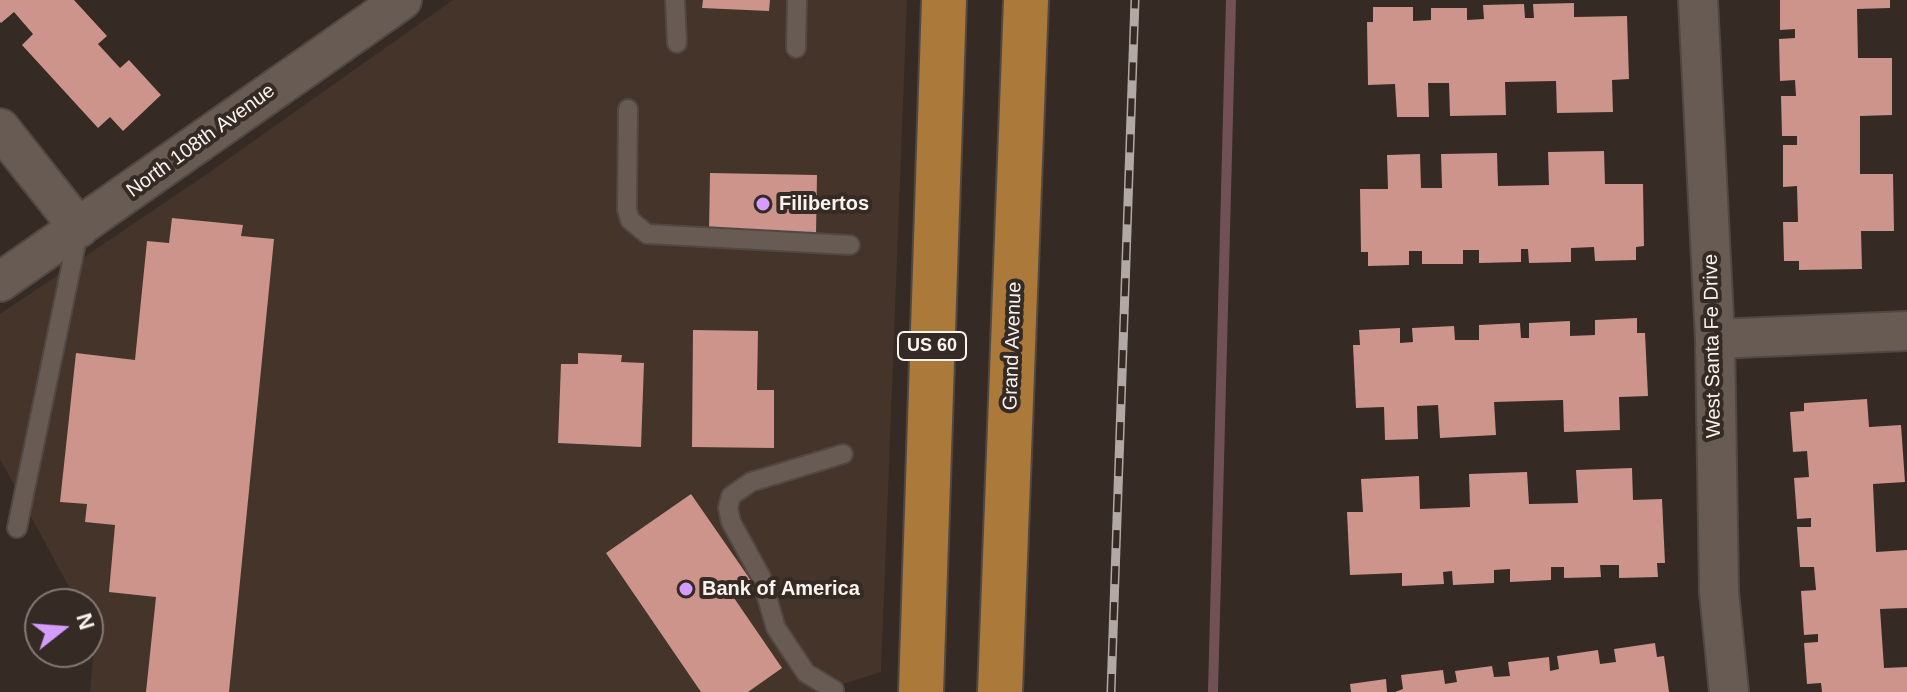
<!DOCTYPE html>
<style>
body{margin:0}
#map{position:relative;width:1907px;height:692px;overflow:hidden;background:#352a24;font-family:Helvetica,sans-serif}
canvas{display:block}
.north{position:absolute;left:24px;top:588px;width:80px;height:80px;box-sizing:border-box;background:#352a24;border:2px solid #847a75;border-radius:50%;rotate:73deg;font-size:22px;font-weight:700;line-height:32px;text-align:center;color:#fbf3ef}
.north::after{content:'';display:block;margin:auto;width:28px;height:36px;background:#d39cfd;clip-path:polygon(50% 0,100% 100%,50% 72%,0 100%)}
</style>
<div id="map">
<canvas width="1907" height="692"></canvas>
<div class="north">N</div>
</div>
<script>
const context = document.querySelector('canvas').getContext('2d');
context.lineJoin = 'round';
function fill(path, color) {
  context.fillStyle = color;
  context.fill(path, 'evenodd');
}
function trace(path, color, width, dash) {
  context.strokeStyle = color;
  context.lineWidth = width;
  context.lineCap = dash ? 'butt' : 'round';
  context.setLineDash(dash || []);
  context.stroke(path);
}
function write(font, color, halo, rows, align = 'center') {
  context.font = font + ' Helvetica,sans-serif';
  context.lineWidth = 8;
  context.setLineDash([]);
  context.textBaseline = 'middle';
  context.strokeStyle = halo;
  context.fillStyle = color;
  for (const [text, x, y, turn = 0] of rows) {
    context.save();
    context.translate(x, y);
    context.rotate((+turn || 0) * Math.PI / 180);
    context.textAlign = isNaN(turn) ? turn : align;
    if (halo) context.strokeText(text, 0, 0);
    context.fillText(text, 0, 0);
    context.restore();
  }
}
const built = new Path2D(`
 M453 0H907L881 672 818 692H90L95 636 88 623V604H78L0 459V314L204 176Z`);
const stream = new Path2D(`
 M1213 692 1231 0`);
const building = new Path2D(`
 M0 0H74L107 36 98 44 120 68 129 60 161 95 123 131 110 117 98 128 22 45 33 34 14 12 1 23 0 22Z
 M703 0H770L769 11 702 8Z
 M1780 0H1890V8L1857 9 1858 58H1892V115L1860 116V174H1893L1894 231H1861L1862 269 1799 270V261H1784L1783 222H1798L1797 186 1783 187V145H1797V136H1782L1781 96H1796L1795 80 1780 81 1779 39 1795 38V29L1780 30Z
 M1574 3V17L1627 16 1629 79 1612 80 1613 112 1557 113 1556 81 1505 82 1506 115 1450 116 1449 83H1428L1429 117H1397L1395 84 1368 85 1367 22H1373V7H1413V21L1431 20V8H1467V20L1484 19 1483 5 1524 4 1525 18H1534L1533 4Z
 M1604 151 1605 184H1643L1644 246 1636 247V260L1595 261 1594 247 1571 248V262L1529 263 1528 249H1521V262L1479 263V250H1463V264H1422V251H1409V265L1368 266V252H1361L1360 189H1388L1387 155 1420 154 1421 188H1442L1441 154 1497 153 1498 186 1549 185 1548 152Z
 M710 173 817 175 816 235 709 232Z
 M172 218 243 225 241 236 274 239 229 692H146L156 597 109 592 115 525 85 522 87 504 60 502 76 353 135 360 147 241 169 243Z
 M1637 318V333H1645L1648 396 1619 397 1620 430 1564 432 1563 400 1494 402 1496 435 1440 438 1438 405 1417 406 1418 439 1385 440 1384 407 1356 408 1353 345H1360L1359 330 1400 328V343L1413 342 1412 328 1454 326 1455 340H1479V325L1520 323 1521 338H1529V323L1570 321V336L1595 335V320Z
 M693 330 758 331 757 390H774V448L692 447Z
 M578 353 622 355 621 362 644 363 641 447 558 443 561 364H578Z
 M1867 399 1869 427 1901 425 1905 482 1873 484 1876 552 1907 550V608L1880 609 1884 668 1907 667V692H1822L1821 683 1807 684 1804 643 1818 642V634L1804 635 1801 591 1816 590 1814 567H1800L1797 527H1811V518L1797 519 1794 478 1809 477 1807 451 1793 452 1790 412 1804 411V403Z
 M1632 468 1633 500 1662 499 1665 563H1657L1658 577 1619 578V565H1600L1601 577 1564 578V567H1551V580L1510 582V569L1494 570V583L1453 585 1452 571 1443 572 1444 584 1402 586V573L1350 575 1347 512H1363L1361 479 1419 476 1420 509 1470 507 1469 474 1527 472 1529 504 1578 503 1576 470Z
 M691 494 752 582 732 595 782 668 748 692H701L606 553Z
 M1655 643 1657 657 1664 656 1669 692H1395L1403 689 1401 675 1443 670 1445 684 1457 682 1455 671 1492 666 1494 677 1510 676 1508 662 1549 657 1550 671 1559 669 1557 656 1598 650 1600 664 1616 662 1614 649Z
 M1386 679 1387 692H1351L1350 684Z`);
const lane = new Path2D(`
 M675 0 677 43
 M796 48 797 0
 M628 109 627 210 630 220 647 234 850 245
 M17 528 79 229
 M834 690 806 673 776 628 761 577 731 522 728 508 731 496 751 482 843 454`);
const street = new Path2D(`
 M1698 0 1715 339 1719 592 1729 692
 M0 128 79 228
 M0 282 402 0
 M1715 339 1907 331`);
const highway = new Path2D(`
 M921 692 944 0
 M1000 692 1026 0`);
const rail = new Path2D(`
 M1111 692 1135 0`);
const markers = [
 [763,204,8,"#d39cfd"],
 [686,589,8,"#d39cfd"]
];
const shields = [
 [932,346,68]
];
const shieldNames = [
 ["US 60",932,346]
];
const streetNames = [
 ["North 108th Avenue",201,141,-36],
 ["Grand Avenue",1013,346,-88],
 ["West Santa Fe Drive",1713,346,-91]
];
const poiNames = [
 ["Filibertos",779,204],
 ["Bank of America",702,589]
];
fill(built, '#44342a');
trace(stream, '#725156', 10);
fill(building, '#cc948a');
trace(lane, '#524843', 22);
trace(street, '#524843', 42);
trace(highway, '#524843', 48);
trace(lane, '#675b54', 18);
trace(street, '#675b54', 38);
trace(highway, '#ab7a3b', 44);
trace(rail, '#b2a9a4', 9);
trace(rail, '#352a24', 6, [18]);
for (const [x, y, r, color] of markers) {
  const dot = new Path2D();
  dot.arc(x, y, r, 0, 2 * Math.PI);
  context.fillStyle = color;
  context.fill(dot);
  trace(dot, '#352a24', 3);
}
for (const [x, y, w] of shields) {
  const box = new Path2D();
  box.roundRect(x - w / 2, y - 14, w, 28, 6);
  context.fillStyle = '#352a24';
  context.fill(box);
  trace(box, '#fbf3ef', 2);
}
write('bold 18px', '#fbf3ef', null, shieldNames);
write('20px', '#fbf3ef', '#352a24', streetNames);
write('bold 20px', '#fbf3ef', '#352a24', poiNames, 'left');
</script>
